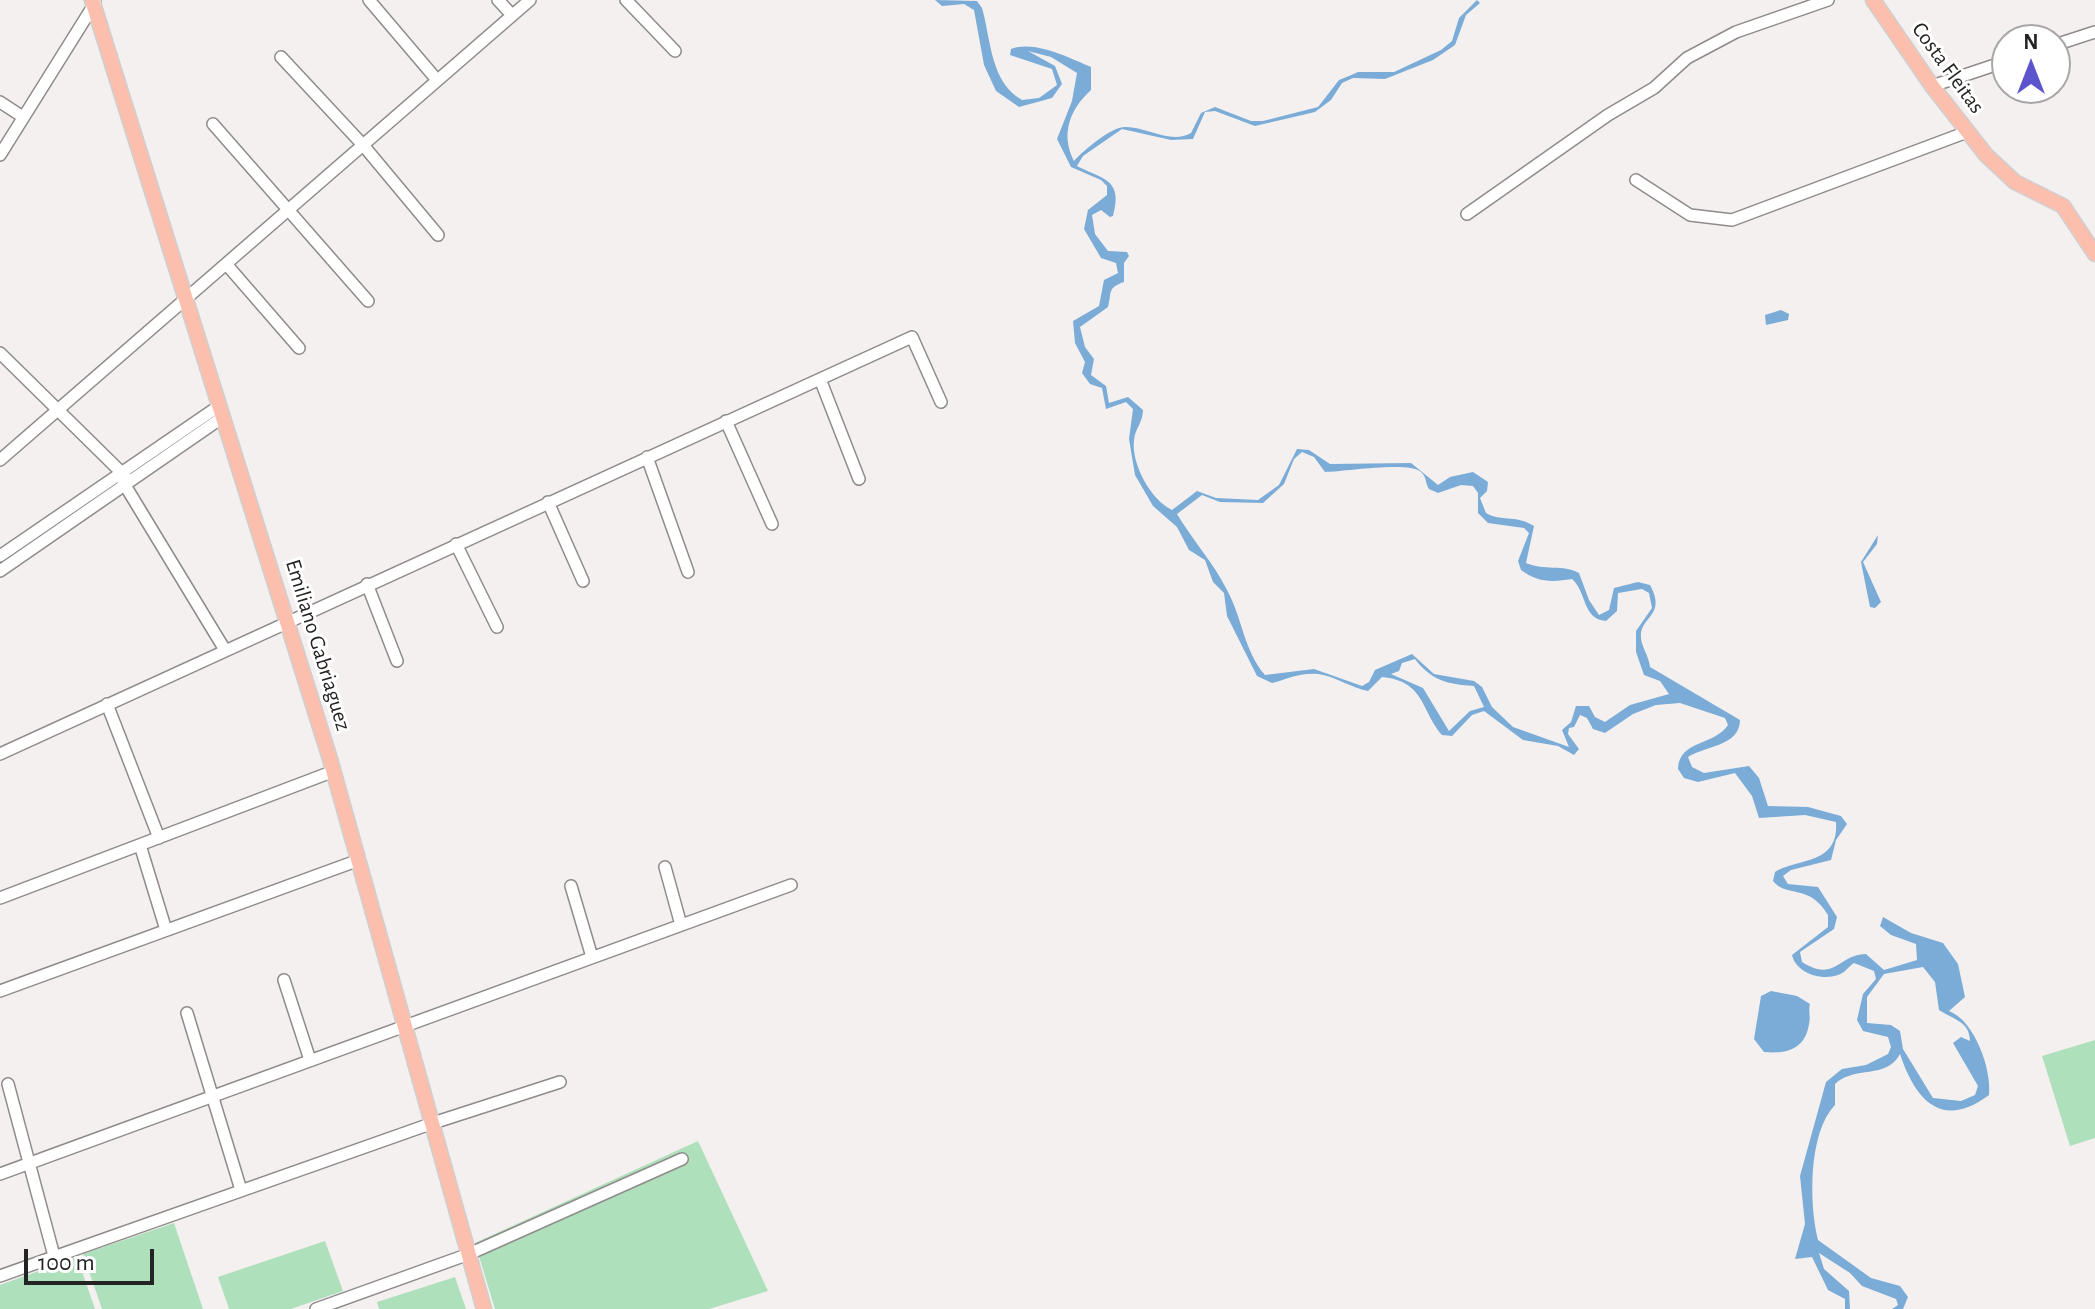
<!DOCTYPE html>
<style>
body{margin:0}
#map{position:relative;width:2095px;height:1309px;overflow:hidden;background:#f4f0ef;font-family:"Alegreya Sans",sans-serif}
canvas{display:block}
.north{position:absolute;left:1991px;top:24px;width:80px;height:80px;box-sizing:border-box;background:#fff;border:2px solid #a8a7a7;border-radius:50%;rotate:0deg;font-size:22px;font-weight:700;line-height:32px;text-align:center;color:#252424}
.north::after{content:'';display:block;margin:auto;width:28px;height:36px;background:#5b54cc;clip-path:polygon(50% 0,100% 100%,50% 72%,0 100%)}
.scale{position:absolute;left:24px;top:1249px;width:130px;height:36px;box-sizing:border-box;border:4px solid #252424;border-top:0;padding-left:10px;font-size:24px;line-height:28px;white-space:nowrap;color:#252424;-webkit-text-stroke:6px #fff;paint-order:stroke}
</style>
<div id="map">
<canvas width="2095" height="1309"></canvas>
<div class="north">N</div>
<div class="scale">100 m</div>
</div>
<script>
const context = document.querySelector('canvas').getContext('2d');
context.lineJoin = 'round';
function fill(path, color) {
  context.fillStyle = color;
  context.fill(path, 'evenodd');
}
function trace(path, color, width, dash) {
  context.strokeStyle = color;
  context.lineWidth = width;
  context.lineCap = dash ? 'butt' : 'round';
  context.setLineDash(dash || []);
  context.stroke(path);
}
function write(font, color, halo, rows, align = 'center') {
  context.font = font + ' "Alegreya Sans",sans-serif';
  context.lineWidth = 6;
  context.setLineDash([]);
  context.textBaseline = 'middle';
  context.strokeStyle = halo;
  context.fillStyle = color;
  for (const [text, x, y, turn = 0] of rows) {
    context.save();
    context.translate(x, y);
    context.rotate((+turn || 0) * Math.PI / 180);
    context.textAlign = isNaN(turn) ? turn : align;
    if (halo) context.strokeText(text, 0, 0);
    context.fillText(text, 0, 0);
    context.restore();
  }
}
const green = new Path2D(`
 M2095 1040V1138L2070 1146 2042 1056Z
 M698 1141 768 1291 709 1309H495L475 1243Z
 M174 1223 203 1309H102L83 1254Z
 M325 1241 343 1291 291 1309H229L218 1277Z
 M77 1257 95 1309H0V1285Z
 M455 1277 466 1309H379L377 1302Z`);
const water = new Path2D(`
 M935 0 977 1 982 8C991 39 990 82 1022 100L1039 98 1057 85 1052 69 1010 55 1011 49C1035 40 1069 58 1091 67V90C1070 109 1060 134 1074 161 1084 150 1110 128 1124 127 1146 126 1171 145 1191 133L1201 113 1215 107 1251 121H1263L1318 107 1339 80 1349 76 1358 72H1394L1441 50 1452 41 1459 18 1477 0 1480 3 1466 15 1455 45 1433 60 1385 79 1353 78 1342 83 1331 100 1315 112 1255 126 1215 111 1205 112 1193 139 1171 140 1122 129 1083 156 1077 166C1101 179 1124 178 1113 216L1110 217 1101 210 1092 215 1095 234 1108 251 1127 252 1129 256 1124 263V282C1107 288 1112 292 1108 307L1080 327 1085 347 1094 359 1091 375 1106 386 1109 403 1128 397 1143 410C1143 422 1135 429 1134 440 1131 464 1151 500 1172 510L1197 491 1216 498 1258 500 1279 485 1297 449 1309 450 1330 464 1411 463 1438 485 1450 477 1473 472 1488 482 1487 491 1480 498 1486 513C1501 522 1514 514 1534 526L1526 563C1544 571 1563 564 1579 573L1589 600 1599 615 1609 610 1614 588 1638 582 1650 585C1667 616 1640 616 1641 637 1641 646 1649 656 1650 667L1740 720C1740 746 1705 746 1688 757L1692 767 1704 773 1749 766 1759 778 1768 806 1808 807 1841 816 1847 824 1836 840 1831 860 1791 870 1783 876 1788 884 1818 887 1837 917 1834 929 1800 952 1802 962C1835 983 1839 954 1866 954L1884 970 1917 960 1916 944 1891 935 1880 926 1883 917 1911 933 1943 943 1958 964 1965 997 1949 1011C1974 1020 1992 1069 1989 1095 1941 1131 1915 1099 1900 1054 1886 1080 1855 1065 1835 1084V1105C1808 1133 1809 1204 1818 1240L1871 1278 1900 1286 1908 1297 1903 1309H1892L1898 1305 1896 1299 1862 1286 1850 1273 1819 1253 1824 1269 1849 1291 1850 1309H1845V1299L1828 1290 1812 1257 1795 1259 1805 1224 1800 1176 1826 1082 1842 1069 1866 1065 1888 1054 1891 1047 1888 1037 1863 1031 1857 1020 1863 994 1876 979 1874 971 1854 963C1848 967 1845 973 1838 975 1821 981 1796 973 1792 955L1828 927V915C1809 883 1786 898 1773 881L1775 872C1798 858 1839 865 1836 822L1805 815 1759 818 1752 796 1735 773 1698 782 1684 778 1678 769C1679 740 1714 746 1728 725L1725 718 1680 703 1656 705 1633 714 1605 733 1593 729 1587 718 1580 715 1574 727 1569 728 1568 734 1579 749 1574 755 1558 746 1523 740 1484 711 1472 715 1452 736 1442 735C1421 711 1425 681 1382 677L1368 691C1351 688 1335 676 1318 674 1301 672 1287 679 1272 683L1257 676 1227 616 1224 593 1213 582 1205 560 1189 550 1177 527 1153 506 1135 475 1129 439 1133 409 1126 402 1106 409 1102 388 1090 384 1082 373 1085 362 1075 343 1073 321 1099 306 1104 280 1118 273 1116 263 1101 258 1084 229 1088 210 1107 195V186L1101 180 1071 167 1057 139 1072 101 1077 73 1051 57 1028 51 1055 66 1062 84 1052 98 1019 107 996 91 984 65 974 10 964 4 942 6ZM1302 452 1314 457 1325 472C1343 472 1408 461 1421 472 1427 477 1425 483 1429 489L1438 493 1461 485 1473 486 1478 493V513L1488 523 1524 528 1529 533 1518 561 1521 570C1538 583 1553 582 1572 579 1587 592 1582 619 1606 621L1617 611 1618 593 1642 589 1649 593 1652 608 1636 631V652L1644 675 1660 681 1669 694 1630 705 1605 722 1595 717 1589 706H1576L1571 722 1562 730 1569 747 1513 727 1492 707 1482 687 1474 681 1434 674 1412 654 1375 670 1369 682 1362 686 1314 669 1265 675C1244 651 1242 617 1227 590 1213 562 1193 541 1177 514L1202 495 1220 502 1263 503 1284 484 1294 459ZM1415 659C1432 681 1447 684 1474 686L1484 707 1470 711 1449 731 1423 688 1391 674 1399 671 1402 663ZM1923 967 1935 982 1939 1010C1952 1019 1970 1021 1970 1041L1961 1037 1953 1043 1978 1086 1975 1095 1961 1101 1933 1098 1903 1049 1900 1031 1891 1025 1867 1023V997L1884 974Z
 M1781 310 1789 314 1788 320 1766 325 1765 315Z
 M1878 535 1877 544 1863 562 1881 602 1875 608 1870 607 1861 562Z
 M1771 991 1797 996 1810 1004C1808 1011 1811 1017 1809 1024 1805 1050 1786 1054 1764 1052L1754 1039 1761 996Z`);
const minor = new Path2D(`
 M369 0 437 80
 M498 0 512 15
 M626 0 675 51
 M2055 45 2095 32
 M281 57 363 145 438 235
 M1932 86 2007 61
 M0 102 23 117
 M213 124 368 301
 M0 155 95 3
 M1636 180 1690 215 1732 220 1967 132
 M1467 214 1608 115 1654 88 1687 58 1736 32 1828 0
 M227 265 299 348
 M0 353 125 476
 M820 379 859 479
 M726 421 772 524
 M647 457 688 572
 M0 460 530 0
 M123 482 225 650
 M548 502 583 581
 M456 544 497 627
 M0 556 219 406
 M0 571 223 417
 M367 584 397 661
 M107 704 159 838
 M0 754 912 337 941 402
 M140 845 166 930
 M665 867 681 925
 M571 886 592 957
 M0 898 334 771
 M284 980 310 1060
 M0 991 359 860
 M187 1013 241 1190
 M8 1084 54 1256
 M0 1174 791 885
 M0 1276 433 1123 560 1082
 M316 1309 469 1254 682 1159`);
const major = new Path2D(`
 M92 0 330 759 484 1309
 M1873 0 1932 86 1986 155 2015 182 2063 206 2095 254`);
const streetNames = [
 ["Costa Fleitas",1948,68,54],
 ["Emiliano Gabriaguez",318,645,73]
];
fill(green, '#afe0bc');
fill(water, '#7aacd7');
trace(minor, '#8f8b8a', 14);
trace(major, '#cfcfcf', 17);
trace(minor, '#fff', 11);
trace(major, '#fcbfae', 14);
write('22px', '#252424', '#fff', streetNames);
</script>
